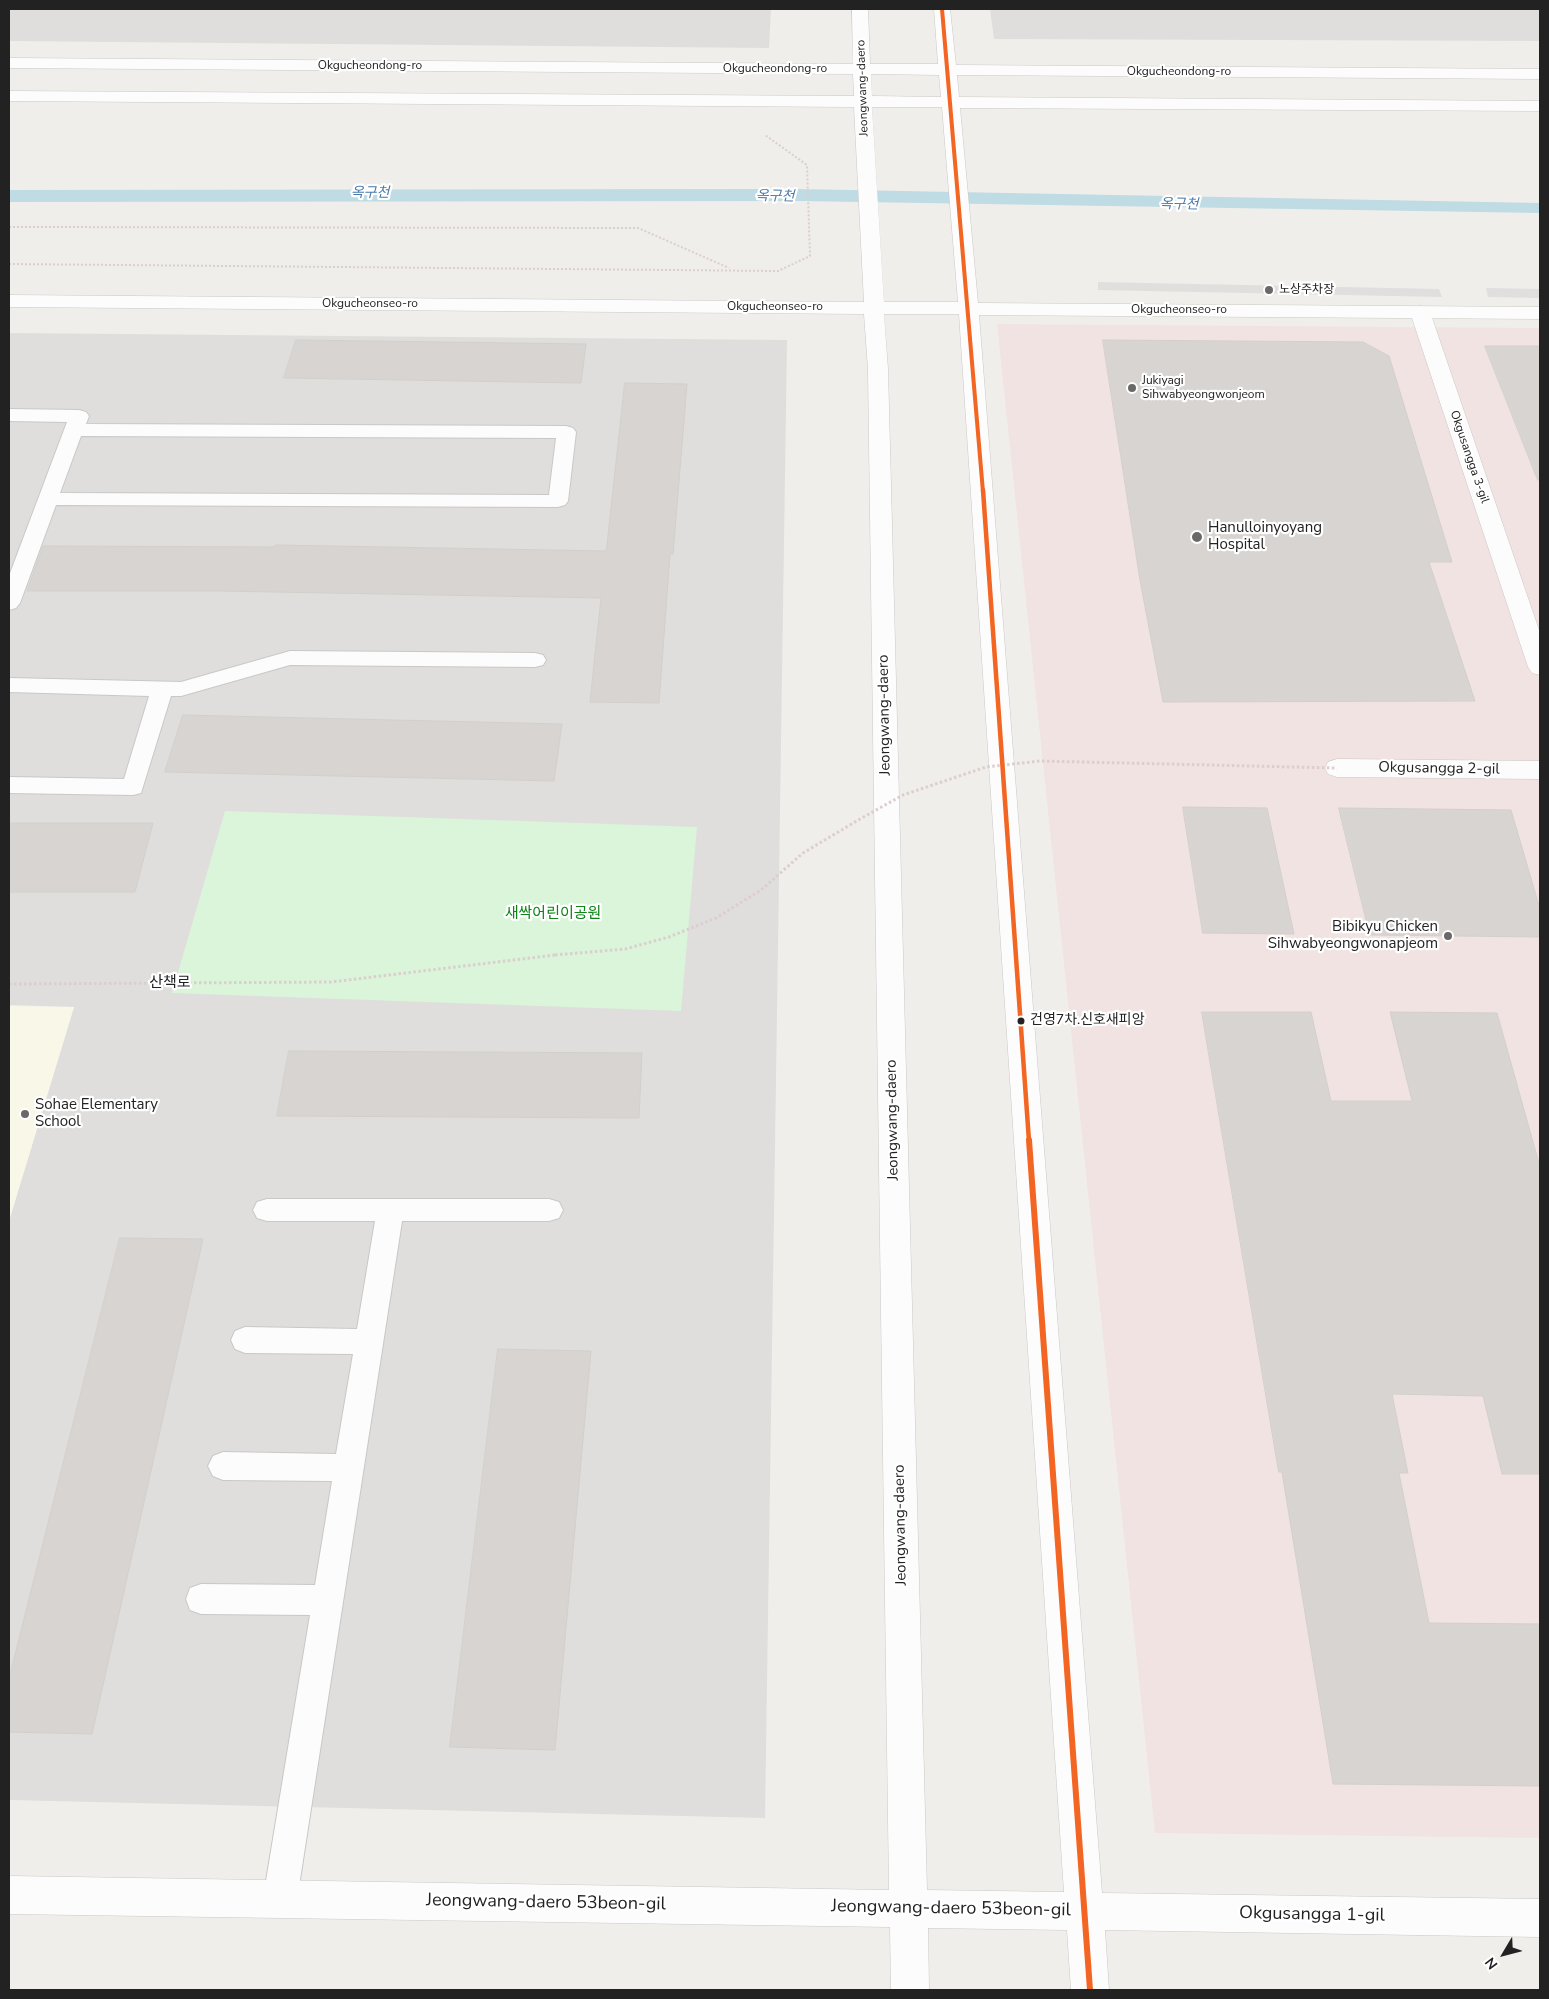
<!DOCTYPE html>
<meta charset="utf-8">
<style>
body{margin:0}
#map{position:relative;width:1549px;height:1999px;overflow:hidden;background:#f0eeeb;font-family:"Nunito Sans",sans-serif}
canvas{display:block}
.frame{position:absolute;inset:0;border:10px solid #222;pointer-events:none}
.north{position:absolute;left:1479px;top:1929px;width:50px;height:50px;-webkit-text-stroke:4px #fff;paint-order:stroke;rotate:233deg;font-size:14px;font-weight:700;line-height:20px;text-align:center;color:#222}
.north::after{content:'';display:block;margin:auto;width:18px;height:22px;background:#222;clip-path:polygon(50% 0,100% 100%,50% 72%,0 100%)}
</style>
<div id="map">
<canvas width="1549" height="1999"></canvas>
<div class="frame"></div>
<div class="north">N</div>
</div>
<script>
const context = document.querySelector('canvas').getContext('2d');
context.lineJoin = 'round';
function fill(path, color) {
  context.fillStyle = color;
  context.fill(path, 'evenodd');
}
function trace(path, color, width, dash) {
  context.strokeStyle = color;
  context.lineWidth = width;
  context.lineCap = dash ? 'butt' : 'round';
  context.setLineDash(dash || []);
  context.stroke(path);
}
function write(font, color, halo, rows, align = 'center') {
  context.font = font + ' "Nunito Sans","Noto Sans KR",sans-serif';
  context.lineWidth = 4.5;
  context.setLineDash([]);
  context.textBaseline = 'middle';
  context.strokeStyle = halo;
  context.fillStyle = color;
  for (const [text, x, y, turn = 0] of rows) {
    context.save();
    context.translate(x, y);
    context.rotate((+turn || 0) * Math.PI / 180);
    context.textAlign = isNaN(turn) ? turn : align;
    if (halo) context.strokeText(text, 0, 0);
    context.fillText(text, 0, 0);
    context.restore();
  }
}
const residential = new Path2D(`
 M9 9H771L769 48 9 41Z
 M990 9H1540V41L994 39Z
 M9 333 787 340 765 1818 9 1800V1221L74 1007 9 1005Z`);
const commercial = new Path2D(`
 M997 324 1540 328V1838L1155 1833Z`);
const education = new Path2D(`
 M9 1006 74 1007 9 1221Z`);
const park = new Path2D(`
 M225 811 697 827 681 1011 172 993Z`);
const parking = new Path2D(`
 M1098 282 1439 289 1442 297 1098 290Z
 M1486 288 1540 289V298L1488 297Z`);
const water = new Path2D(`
 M796 189 1540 203V213L800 201 9 202V190Z`);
const building = new Path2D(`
 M296 340 586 344 581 383 284 378Z
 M1103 340 1363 342 1389 356 1452 562H1429L1475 701 1163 702 1140 580Z
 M1485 346H1540V479L1538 480Z
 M625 383 687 384 673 554H670L659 703 590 702 601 598 219 591H27L43 546 275 547V545L606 551Z
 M183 715 562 724 554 781 165 772Z
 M1183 807 1267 808 1294 934 1203 933Z
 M1339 808 1511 810 1540 909V937L1370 935Z
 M9 823H153L135 892H9Z
 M1202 1012H1311L1331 1101H1412L1390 1012 1497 1013 1540 1167V1474H1502L1483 1396 1392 1394 1408 1473H1399L1429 1623 1540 1624V1786L1333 1784 1282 1472H1279Z
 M289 1051 642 1053 639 1118 277 1116Z
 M120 1238 203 1239 92 1734 9 1732V1679Z
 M498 1349 591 1351 555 1750 450 1747Z`);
const pathFar1 = new Path2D(`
 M9 227 638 228 729 268
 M9 264 778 271 810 256 807 165 765 135`);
const path = new Path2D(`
 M9 984 331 982 555 955`);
const service = new Path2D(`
 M9 409 79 410 86 412 89 416 86 424 566 426 573 428 576 432 568 501 565 505 558 507 56 505 20 603 16 608 9 610V576L67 422 9 421ZM81 436 556 438 549 495 60 493Z
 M290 651 535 653 543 655 546 660 543 665 535 667 290 665 181 696H171L141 793 133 795 9 793V777L124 779 149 696 9 692V678L181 682Z
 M267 1199H549L559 1202 563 1210 559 1218 549 1221H402L297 1899 292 1911 280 1916 268 1911 263 1899 310 1615 201 1614 190 1610 186 1599 190 1588 201 1584 315 1585 332 1481 223 1480 213 1476 208 1466 213 1456 223 1452 336 1454 353 1354 245 1353 235 1349 231 1340 235 1331 245 1327 357 1329 375 1221H267L257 1218 253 1210 257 1202Z`);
const pedestrian = new Path2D(`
 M1337 759 1540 761V779L1337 777 1328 774 1325 768 1328 762Z`);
const minor = new Path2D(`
 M1420 306 1427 308 1430 312 1540 633V675L1532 673 1528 667 1410 312 1413 308Z`);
const tertiary = new Path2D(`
 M852 9H868L870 64H938L934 9H950L956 65 1540 69V79L957 75 959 97 1540 101V111L960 108 978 303 1540 307V319L979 315 1102 1893 1540 1899V1937L1105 1930 1109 1990H1071L1067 1930 928 1928 929 1990H891L890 1927 9 1914V1876L889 1890 868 369 864 314 9 307V295L864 302 854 107 9 101V91L854 96 853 74 9 68V58L853 64ZM871 74 939 75 941 97 872 96ZM872 107H942L958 302H884ZM884 314H959L1064 1892 927 1890 888 369Z`);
const pathBridge = new Path2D(`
 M555 955 625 949 669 937 716 918 761 890 803 853 860 819 903 795 986 767 1040 761 1337 768`);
const bus1Far2 = new Path2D(`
 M942 9 983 492`);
const bus1Far1 = new Path2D(`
 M983 490 1029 1141`);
const bus1 = new Path2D(`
 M1029 1140 1090 1990`);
const markers = [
 [1269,290,5,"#6a6968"],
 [1132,388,5,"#6a6968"],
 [1197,537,6,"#6a6968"],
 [1448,936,5,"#6a6968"],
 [1021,1021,4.5,"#222"],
 [25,1114,5,"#6a6968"]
];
const farStreetnames = [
 ["Okgucheondong-ro",370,66],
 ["Okgucheondong-ro",775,69],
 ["Okgucheondong-ro",1179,72],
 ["Jeongwang-daero",863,88,-92],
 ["Okgucheonseo-ro",370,304],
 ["Okgucheonseo-ro",775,307],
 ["Okgucheonseo-ro",1179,310],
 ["Okgusangga 3-gil",1469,457,71]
];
const farPoinames = [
 ["노상주차장",1279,290],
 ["Jukiyagi",1142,381],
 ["Sihwabyeongwonjeom",1142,395]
];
const farWaternames = [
 ["옥구천",370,194],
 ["옥구천",775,197,1],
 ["옥구천",1179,205,1]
];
const busNames = [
 ["건영7차.신호새피앙",1030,1021]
];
const poiNames = [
 ["Hanulloinyoyang",1208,528],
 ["Hospital",1208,545],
 ["Bibikyu Chicken",1438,927,"right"],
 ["Sihwabyeongwonapjeom",1438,944,"right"],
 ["Sohae Elementary",35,1105],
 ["School",35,1122]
];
const streetNames = [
 ["Jeongwang-daero",885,715,-91],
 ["Okgusangga 2-gil",1439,769,1],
 ["산책로",170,983],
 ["Jeongwang-daero",893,1120,-91],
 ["Jeongwang-daero",901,1525,-91]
];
const parkNames = [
 ["새싹어린이공원",553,914]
];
const nearStreetnames = [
 ["Jeongwang-daero 53beon-gil",546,1903,1],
 ["Jeongwang-daero 53beon-gil",951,1909,1],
 ["Okgusangga 1-gil",1312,1915,1]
];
fill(residential, '#dfdedc');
fill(commercial, '#f1e3e1');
fill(education, '#f8f7e8');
fill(park, '#daf5da');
fill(parking, '#e0dfde');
fill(water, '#bfdbe3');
fill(building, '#d7d4d2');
trace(building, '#d3d0cc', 1);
trace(service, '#c9c8c7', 2);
trace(pedestrian, '#c9c8c7', 1);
trace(minor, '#c9c8c7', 1);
trace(tertiary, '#c9c8c7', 1);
trace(pathFar1, '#dccecd', 2, [2, 2]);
trace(path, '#dccecd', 3, [2.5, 2.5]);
fill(service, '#fdfcfc');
fill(pedestrian, '#fdfcfc');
fill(minor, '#fdfcfc');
fill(tertiary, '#fdfcfc');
trace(pathBridge, '#dccecd', 3, [2.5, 2.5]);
trace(bus1Far2, '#f26522', 4);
trace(bus1Far1, '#f26522', 4.5);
trace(bus1, '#f26522', 6);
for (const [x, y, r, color] of markers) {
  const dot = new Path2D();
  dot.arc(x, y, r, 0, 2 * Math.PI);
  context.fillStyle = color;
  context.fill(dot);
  trace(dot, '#fff', 2);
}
write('12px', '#222', '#fff', farStreetnames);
write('12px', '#222', '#fff', farPoinames, 'left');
write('italic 14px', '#4a7aab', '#fff', farWaternames);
write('14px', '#222', '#fff', busNames, 'left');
write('15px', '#222', '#fff', poiNames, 'left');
write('15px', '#222', '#fff', streetNames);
write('15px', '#0c8416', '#fff', parkNames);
write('18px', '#222', '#fff', nearStreetnames);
</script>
